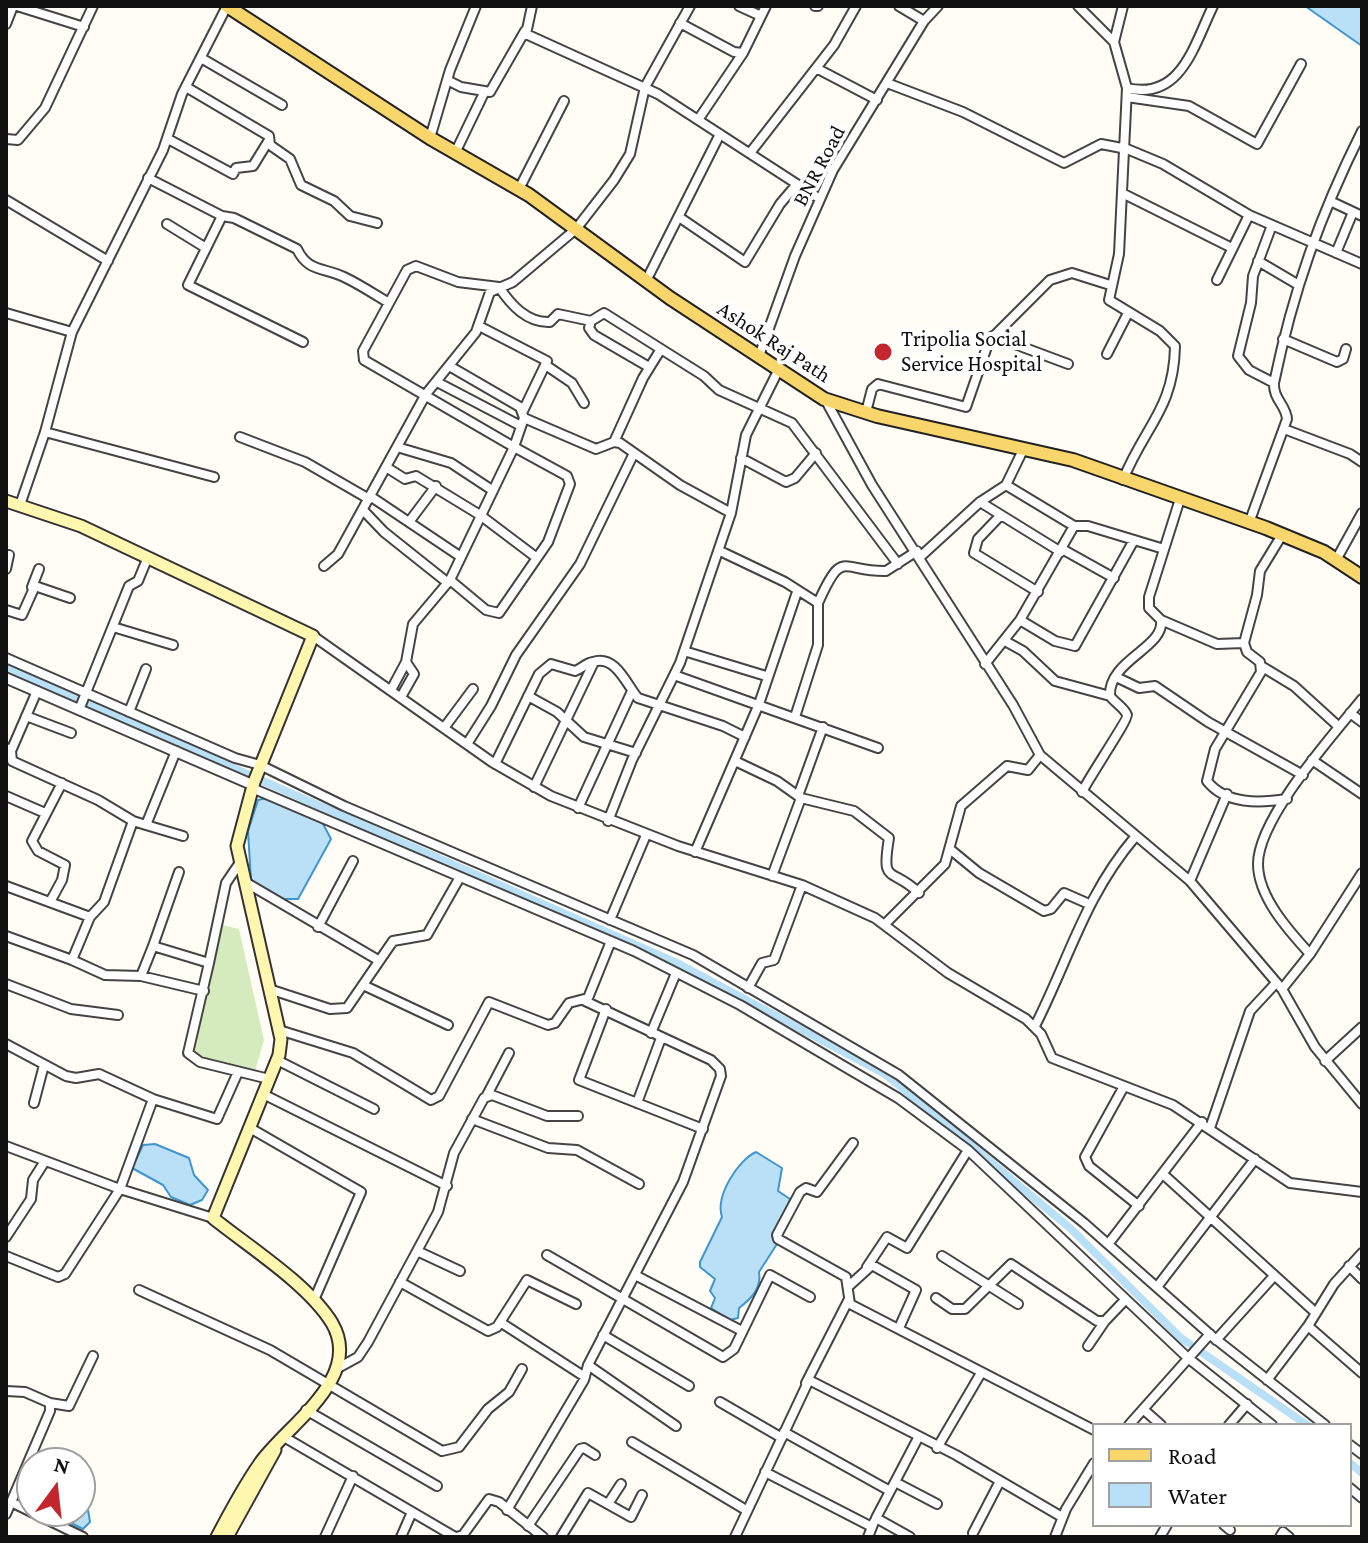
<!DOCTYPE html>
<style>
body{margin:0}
#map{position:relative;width:1368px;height:1543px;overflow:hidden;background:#fffdf5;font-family:"Crimson Pro",serif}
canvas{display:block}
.frame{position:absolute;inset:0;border:8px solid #111;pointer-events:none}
.legend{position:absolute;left:1092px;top:1423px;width:260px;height:104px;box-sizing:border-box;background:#fff;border:2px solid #a0a0a0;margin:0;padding:10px 14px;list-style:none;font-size:24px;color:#111}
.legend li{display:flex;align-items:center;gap:16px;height:40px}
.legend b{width:40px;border:2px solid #a0a0a0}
.north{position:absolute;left:16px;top:1447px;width:80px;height:80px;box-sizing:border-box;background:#fff;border:2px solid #a0a0a0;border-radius:50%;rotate:15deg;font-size:22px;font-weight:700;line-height:32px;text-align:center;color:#111}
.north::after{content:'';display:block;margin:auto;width:28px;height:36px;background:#c4262e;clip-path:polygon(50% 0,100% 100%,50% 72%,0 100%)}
</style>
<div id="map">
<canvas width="1368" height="1543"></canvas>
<div class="frame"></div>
<ul class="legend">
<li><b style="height:10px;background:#f9d66b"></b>Road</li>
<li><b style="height:22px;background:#b9e0f7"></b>Water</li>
</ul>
<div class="north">N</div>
</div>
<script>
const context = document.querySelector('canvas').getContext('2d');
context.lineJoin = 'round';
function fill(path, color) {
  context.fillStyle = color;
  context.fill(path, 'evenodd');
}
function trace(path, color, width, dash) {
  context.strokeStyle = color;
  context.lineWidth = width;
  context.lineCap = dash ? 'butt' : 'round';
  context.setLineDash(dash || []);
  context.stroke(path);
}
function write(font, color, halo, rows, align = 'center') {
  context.font = font + ' "Crimson Pro",serif';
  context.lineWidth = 8;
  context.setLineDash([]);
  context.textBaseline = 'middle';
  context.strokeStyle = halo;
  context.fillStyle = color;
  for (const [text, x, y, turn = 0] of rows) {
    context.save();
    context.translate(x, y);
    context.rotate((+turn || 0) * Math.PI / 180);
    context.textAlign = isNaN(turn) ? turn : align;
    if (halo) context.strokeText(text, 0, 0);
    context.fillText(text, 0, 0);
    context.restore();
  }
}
const green = new Path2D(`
 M223 925 239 929 264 1040 255 1071 205 1059 193 1050Z`);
const water = new Path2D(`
 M1305 6H1362V46Z
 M267 798 322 822 331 839 298 899H281L251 881 248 831 258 800Z
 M155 1144 189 1158 194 1175 208 1190 202 1200 190 1205 171 1197 163 1185 132 1168 143 1145Z
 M756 1152 782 1168 778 1191 790 1199 785 1220 773 1237 777 1244 759 1272C762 1288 751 1299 739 1308L738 1318 730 1320 711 1308 715 1298 710 1291 715 1279 700 1267V1262L722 1217C715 1196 738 1160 756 1152Z
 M80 1493 86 1497 90 1522 83 1529 49 1512 80 1511Z`);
const canal = new Path2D(`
 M6 668 679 964 885 1074 1070 1228 1181 1338 1307 1425
 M1350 1463 1362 1473`);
const minor = new Path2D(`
 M17 6 84 27
 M532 6 526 34 658 94 820 199
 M739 6 761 16
 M815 6H818
 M899 6 924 21
 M1078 6 1114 42 1127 88 1119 254 1109 300 1160 331 1175 346C1174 409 1144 427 1123 480
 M680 23 734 52 743 53 766 6
 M6 24 13 6
 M1114 42 1123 6
 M201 58 282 105
 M816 68 877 100
 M447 80 461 87 490 92 525 31
 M887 83 963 112 1064 163 1101 144 1127 149 1163 164 1249 215 1362 264
 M186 87 269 136 270 145 290 159 301 185 334 201 350 216 377 223
 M1127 88C1181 101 1194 45 1213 6
 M1127 97 1189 106 1257 144 1301 64
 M698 120 743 53
 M430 138 450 70 476 6
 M6 139 18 140 45 108 93 6
 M168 139 233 174 236 168 253 166 269 140
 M456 151 484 93
 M750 153 834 45 856 6
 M148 178 222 216 188 285 303 342
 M519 189 564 101
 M1122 193 1232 248
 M6 200 108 261
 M1330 201 1362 216
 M222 216 234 218 297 249C308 272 323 267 344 277 359 284 374 294 389 303
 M679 217 745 262 780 204 797 184
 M167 224 206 248
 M1272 225 1253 276 1251 303 1238 356 1249 370 1274 383
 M1336 253 1353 212
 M1258 261 1297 284
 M1217 280 1249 215
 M646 281 720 134
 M6 313 72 332
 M591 321 589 328 594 335 649 367
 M479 326 547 361 523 411
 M993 336 1068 364
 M1283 339 1337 362 1343 359 1346 349
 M661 349 704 376 719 390 792 423 898 564
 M1107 354 1128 313
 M759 356 795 256 833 170 924 21 938 6
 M547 366 572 383 584 403
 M437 382 521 426
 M825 399 872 485 1013 705 1040 755 1190 881 1282 989 1315 1047 1362 1104
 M866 412 872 389 878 384 966 407 989 341 1050 280 1072 273 1110 285
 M524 418 596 449 614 442 620 443 680 485 731 513
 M1284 429 1350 454 1362 462
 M45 432 214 477
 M240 437 305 462 369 499
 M397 447 451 463 492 490
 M741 458 786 482 795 478 816 453
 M386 467 405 479 416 476 480 515 537 558
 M1006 485 1074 526
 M370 496 461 557
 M980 502 1061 552
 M20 505 45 432 72 332 163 150 182 94 227 6
 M363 510 384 532 448 583
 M1000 516 978 539 974 553 1038 592
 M409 522 436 486
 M1249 523 1287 419C1286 405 1273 399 1274 383 1293 291 1320 215 1362 131
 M1282 535 1260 571 1257 595 1244 643 1247 652 1260 662 1261 672 1215 749 1207 781C1226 805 1260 803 1287 799
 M1062 549 1114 578
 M720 551 785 582 818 603V645L795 717
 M920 557 980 502 1006 485 1023 450
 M1336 560 1362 513
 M324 566 338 554 426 394 476 332 490 292 513 282 576 229 614 180 630 154 645 87 690 6
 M6 569 9 555
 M450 580 486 610 499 613 548 542 570 484 567 476 514 447 524 418 520 407 451 367
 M32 587 39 569
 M818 603C843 547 841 572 886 571L917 551
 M6 610 22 615 35 586 70 598
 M1020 620 1055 641 1075 646 1134 540
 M1161 620 1217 644 1244 643
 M113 627 173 645
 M313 636 492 762 551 796 678 846 802 885 875 918 948 973 1026 1019 1041 1034 1052 1058 1173 1105 1290 1183 1362 1192
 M1005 641 1023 651 1055 681 1110 696
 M684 651 766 676
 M6 658 235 758 260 765 344 806 693 955 899 1075 1084 1223 1213 1337 1325 1425
 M985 664 1020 620 1074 526H1088L1164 549
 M1261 666 1294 686 1338 726
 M674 675 878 748
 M1116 677 1139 688 1155 686 1208 722 1303 775
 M391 690 406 662 413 624 450 580 514 447 364 360 363 351 407 270 416 266 458 282 499 287C511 305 527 323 550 322L558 314 591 321 604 313 661 349 643 378 614 442
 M528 696 557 712 584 737 636 753
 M401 697 414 674 406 662
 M79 710 129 586 138 581 148 557
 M129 712 146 669
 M1350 713 1362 722
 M26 716 71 733
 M444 728 473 689
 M467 744 491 706 516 655 580 564 634 453
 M6 748 11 751 12 761 98 800 133 821
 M11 751 37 691
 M1312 760 1362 794
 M735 761 777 781 801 798 854 811 889 838C881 886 891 866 919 893
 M495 764 539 674 551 664 575 671C581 669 586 663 593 662 616 654 627 686 638 698L723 726 745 737
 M534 787 594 662
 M252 788 634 951 740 1005 898 1098 968 1150 1188 1358 1272 1425
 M1082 792C1088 779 1128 720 1127 715 1125 708 1114 702 1110 696 1108 660 1165 648 1161 620L1149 608V597L1180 499
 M6 796 45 813
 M798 796 823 727
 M578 808 632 691
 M608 821 632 760 680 663 731 513 746 435 779 369
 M146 825 183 836
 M951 850 979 873 1044 911 1051 909 1064 893 1089 904
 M695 852 759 704 797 592
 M179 872 153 946 209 963 226 883 241 861
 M772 876 801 798
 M1190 881 1227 794
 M245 882 378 960
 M6 886 90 917
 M50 902 62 880 65 865 38 851 32 841 62 783
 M610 920 646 835
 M885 924 945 864 961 806 1007 766 1028 770 1040 755
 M318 927 353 861
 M6 936 72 960 90 917 104 902 133 821 146 825 176 751
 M153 946 141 976 204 991
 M1310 954C1289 931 1258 897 1258 864 1258 818 1334 734 1362 699
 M72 960 105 975 141 976
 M209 963 188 1053 200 1062 269 1079
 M6 984 71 1009 118 1015
 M363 985 448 1025
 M748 988 762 963 774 960 802 885
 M269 989 330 1009 347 1008 393 941 427 935 460 877
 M1282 989 1310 954 1362 873
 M606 1009 579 1080 703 1129
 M1035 1026C1069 959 1085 896 1135 837
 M279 1030 353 1053 431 1100 439 1096 489 1002 548 1025 555 1023 569 1003 588 998 611 941
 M651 1033 676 973
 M6 1044 66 1076 76 1078 99 1074 153 1099 217 1119 238 1072
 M277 1060 374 1109
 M1325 1061 1362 1027
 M1123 1088 1085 1157 1089 1166 1139 1206
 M263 1094 447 1186
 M487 1095 509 1053
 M34 1103 44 1065
 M637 1103 661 1038
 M472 1119 548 1148 577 1150 639 1184
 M250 1128 361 1192 314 1300
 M1210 1128 1250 1011 1276 983
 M853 1143 817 1192 806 1188 800 1192 777 1235 778 1239 846 1277 850 1304 1094 1430
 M6 1146 120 1189 213 1218
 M1164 1175 1316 1313
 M6 1237 31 1199 33 1180 45 1161
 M1109 1243 1202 1122
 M417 1251 460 1271
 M1362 1253 1334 1284 1308 1326 1362 1373
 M547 1255 723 1357 734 1349 770 1275 810 1297
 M6 1256 58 1277 65 1274 120 1189 153 1099
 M942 1256 1018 1304
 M1349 1266 1362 1279
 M867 1267 887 1237 907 1248 968 1150
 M635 1275 742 1331
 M400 1282 488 1331 497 1327 527 1280 576 1304
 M850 1285 872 1265 916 1290 899 1328
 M1157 1287 1255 1159
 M139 1290 270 1350 442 1451 459 1447 488 1409 509 1392 522 1369
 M936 1298 952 1309H965L1011 1264 1097 1321H1105L1125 1300
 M500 1322 585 1377
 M603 1335 689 1386
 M1216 1340 1274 1276
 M1088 1346 1105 1321
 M588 1365 676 1426
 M338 1368 358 1357 368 1342 438 1212 454 1153 484 1098 492 1095 547 1116H578
 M1267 1380 1308 1326
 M806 1383 849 1299
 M6 1391 25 1392 50 1403V1411L6 1514
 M720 1402 782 1438
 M50 1403 69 1406 93 1356
 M1143 1409 1161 1425
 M306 1410 437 1486
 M1129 1425 1210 1334
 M1229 1425 1247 1404
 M784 1432 890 1491
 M284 1437 455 1537
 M632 1442 746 1510
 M1350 1445 1362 1454
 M937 1448 981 1373
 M765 1472 872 1527
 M895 1482 937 1504
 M1350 1488 1362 1498
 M13 1503 83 1537
 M608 1504 621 1484
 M507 1510 584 1380 588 1365 683 1182 721 1076 720 1069 711 1060 585 1001
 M1224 1525 1230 1530
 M528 1526 580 1449 584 1448 595 1455
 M973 1533 1000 1481
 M325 1537 353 1476
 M401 1537 412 1512
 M457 1537 463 1535 489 1499 499 1502 543 1537
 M561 1537 588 1493 631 1517 642 1495
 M735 1537 809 1380 956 1455 1062 1517
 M868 1537 874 1522
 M910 1537 876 1518 918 1438
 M1055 1537 1066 1509 1094 1463
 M1160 1537 1167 1525
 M1280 1537 1283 1532 1289 1537`);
const tertiary = new Path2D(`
 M6 678 253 785`);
const secondary = new Path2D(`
 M6 501 81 526 313 636 254 782 237 846 281 1039 279 1055 213 1218C249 1247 308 1284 332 1323 364 1378 288 1424 260 1463 244 1486 230 1512 217 1537
 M227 1537 275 1450`);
const primary = new Path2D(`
 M227 6 430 138 529 195 670 298 824 399 877 416 1073 460 1266 528 1324 552 1362 577`);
const markers = [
 [883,352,10,"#c4262e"]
];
const streetNames = [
 ["BNR Road",819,166,-62],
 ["Ashok Raj Path",774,342,33]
];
const poiNames = [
 ["Tripolia Social",901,339],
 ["Service Hospital",901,364]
];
fill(green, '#d5ebbd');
fill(water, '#b9e0f7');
trace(water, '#3f96cf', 2);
trace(canal, '#b9e0f7', 8);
trace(minor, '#444', 12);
trace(tertiary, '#444', 13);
trace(secondary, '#333', 15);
trace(primary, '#222', 16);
trace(minor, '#fff', 8);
trace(tertiary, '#fff', 9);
trace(secondary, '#fff6b0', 11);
trace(primary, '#f9d66b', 12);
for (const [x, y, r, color] of markers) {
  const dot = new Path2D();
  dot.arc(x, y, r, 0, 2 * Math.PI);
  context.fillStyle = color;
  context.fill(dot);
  trace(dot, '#fff', 3);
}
write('22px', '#111', '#fff', streetNames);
write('22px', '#111', '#fff', poiNames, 'left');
</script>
